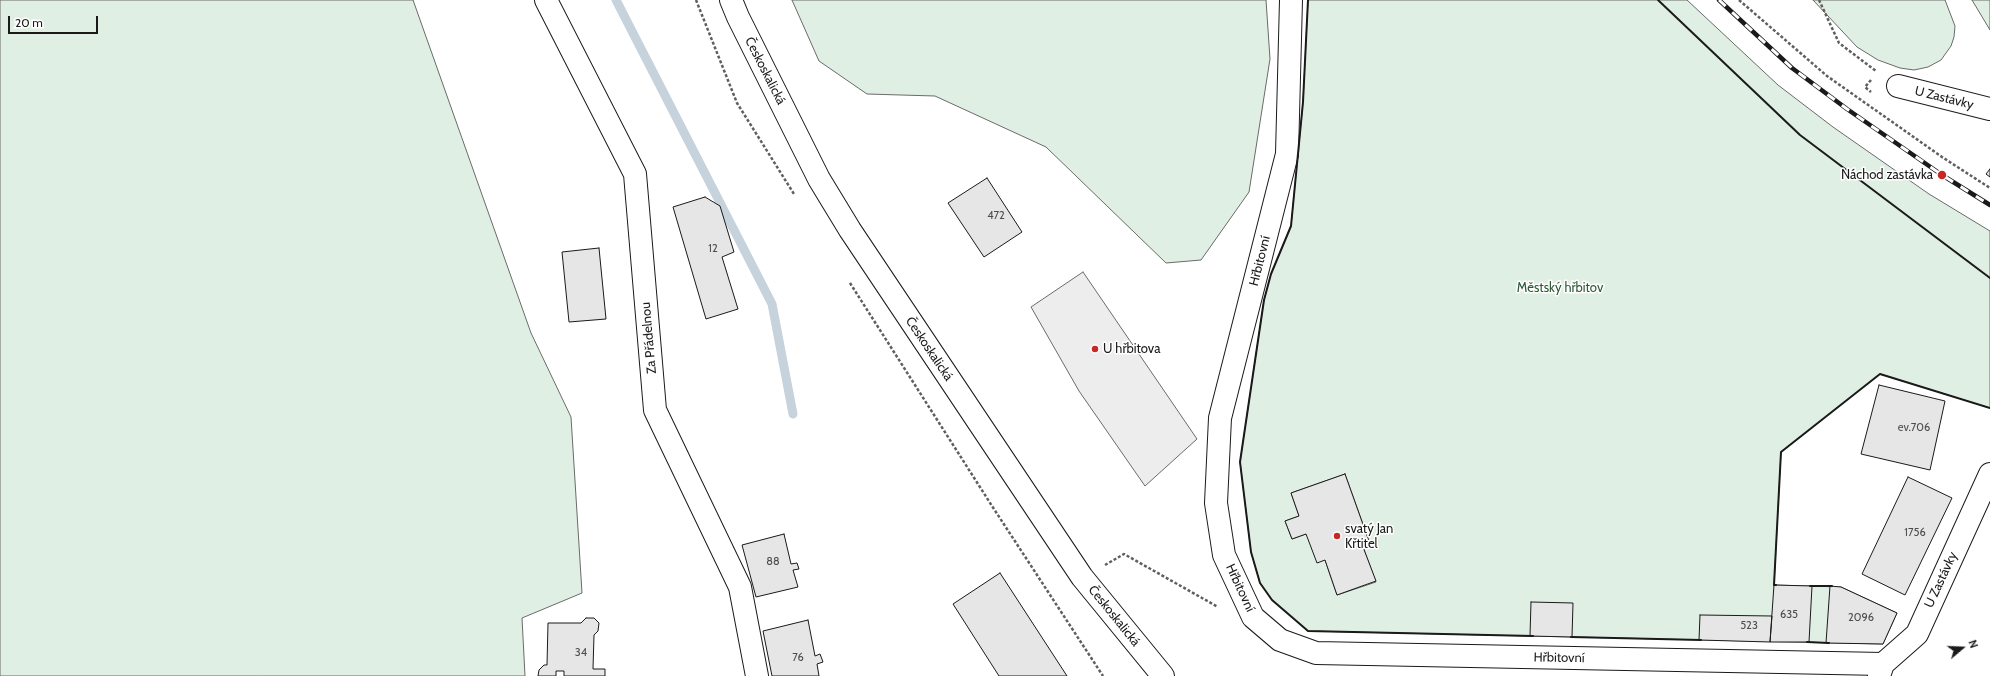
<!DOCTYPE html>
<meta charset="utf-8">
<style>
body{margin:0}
#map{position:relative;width:1990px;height:676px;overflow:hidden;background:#fff;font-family:Cabin,sans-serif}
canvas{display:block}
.north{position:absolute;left:1942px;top:628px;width:40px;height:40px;-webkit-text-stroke:3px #fff;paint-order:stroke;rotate:71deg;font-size:11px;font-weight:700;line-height:16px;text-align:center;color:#1a1a1a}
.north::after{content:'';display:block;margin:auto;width:14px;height:18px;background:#1a1a1a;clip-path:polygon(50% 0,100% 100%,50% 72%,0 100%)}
.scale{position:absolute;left:8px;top:16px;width:90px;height:18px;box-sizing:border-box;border:2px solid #1a1a1a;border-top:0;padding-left:5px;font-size:12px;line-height:14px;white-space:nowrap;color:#1a1a1a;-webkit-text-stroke:3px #fff;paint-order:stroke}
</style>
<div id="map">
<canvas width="1990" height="676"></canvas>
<div class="north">N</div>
<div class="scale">20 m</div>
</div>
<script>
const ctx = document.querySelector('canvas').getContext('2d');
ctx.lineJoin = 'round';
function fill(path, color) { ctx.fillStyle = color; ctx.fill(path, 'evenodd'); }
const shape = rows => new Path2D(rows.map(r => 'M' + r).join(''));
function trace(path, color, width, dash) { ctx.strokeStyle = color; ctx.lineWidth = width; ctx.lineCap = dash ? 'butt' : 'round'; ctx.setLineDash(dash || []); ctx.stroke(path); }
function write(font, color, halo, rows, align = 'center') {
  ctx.font = font + ' Cabin,sans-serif'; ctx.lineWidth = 3; ctx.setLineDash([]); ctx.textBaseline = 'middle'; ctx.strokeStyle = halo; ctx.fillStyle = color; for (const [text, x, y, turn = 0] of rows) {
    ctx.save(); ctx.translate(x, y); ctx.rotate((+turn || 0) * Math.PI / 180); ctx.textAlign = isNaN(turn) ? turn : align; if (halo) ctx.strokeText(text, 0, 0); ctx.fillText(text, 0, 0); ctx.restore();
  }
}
const green = shape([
 [0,0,413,0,531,333,571,417,582,593,522,618,525,676,0,676,0,0],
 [792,0,1266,0,1270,59,1249,192,1201,260,1166,263,1046,147,935,96,867,94,819,61,792,0],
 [1308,0,1687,0,1778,85,1833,127,1929,194,1990,231,1990,408,1880,374,1781,452,1774,585,1841,587,1897,613,1883,644,1308,631,1272,600,1260,583,1251,552,1240,462,1264,300,1271,274,1291,226,1303,102,1308,0],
 [1345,474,1370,544,1363,547,1376,582,1337,595,1325,560,1306,534,1292,539,1285,521,1299,516,1291,493,1345,474],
 [1813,0,1945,0,1955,26,1954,37,1951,46,1941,60,1928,67,1914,70,1900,68,1878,60,1857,47,1813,0],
 [1972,0,1990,0,1990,30,1972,0]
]);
fill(green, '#e0efe3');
trace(green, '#6a6a6a', 1);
const parking = shape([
 [1083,272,1197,439,1145,486,1079,391,1031,307,1083,272]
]);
fill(parking, '#ededed');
trace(parking, '#6a6a6a', 1);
trace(shape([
 [616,0,772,304,793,414]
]), '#c6d2dc', 9);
const building = shape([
 [1990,169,1990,177,1986,174,1990,169],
 [987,178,1022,232,984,257,948,203,987,178],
 [705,197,720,206,734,252,722,257,738,309,706,319,673,207,705,197],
 [599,248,606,319,569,322,562,252,599,248],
 [1879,385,1945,401,1930,470,1861,454,1879,385],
 [1345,474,1370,544,1363,547,1376,581,1337,595,1325,560,1317,563,1306,534,1292,539,1285,521,1299,516,1291,493,1345,474],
 [1908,477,1952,498,1905,595,1862,574,1908,477],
 [784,534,791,564,797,563,799,569,793,570,798,587,756,597,742,545,784,534],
 [1000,573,1067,676,999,676,953,604,1000,573],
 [1774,585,1812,586,1809,642,1770,642,1774,585],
 [1830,586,1841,587,1897,613,1883,644,1826,643,1830,586],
 [1531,602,1573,603,1572,637,1530,636,1531,602],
 [1700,615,1772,616,1770,642,1699,640,1700,615],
 [586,618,594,618,599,623,598,631,594,635,593,669,605,669,605,676,564,676,564,671,556,671,556,676,538,676,539,670,544,665,547,665,548,623,581,623,586,618],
 [808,620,815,656,820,654,823,662,817,664,819,676,772,676,763,631,808,620]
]);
fill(building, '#e6e6e6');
trace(building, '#1a1a1a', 1);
const minor = shape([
 [546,0,635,174,655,410,740,587,757,676],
 [1291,0,1287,154,1220,418,1216,503,1224,555,1253,617,1280,640,1316,653,1883,664],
 [1898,86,1990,109],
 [1879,676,1883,664,1917,634,1990,474]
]);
const primary = shape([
 [731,0,738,17,819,179,850,230,1082,577,1163,676]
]);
trace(minor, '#1a1a1a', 24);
trace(primary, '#1a1a1a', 24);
trace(shape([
 [696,0,737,103,794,194],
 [1739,0,1827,76,1942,157,1990,188],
 [1819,0,1839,43,1876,71],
 [1871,80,1865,87,1871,92],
 [850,283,992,506,1103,676],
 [1105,565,1124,554,1218,607]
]), '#5f5f5f', 2.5, [3, 2]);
trace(minor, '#fff', 22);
trace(primary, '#fff', 22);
const rail = shape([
 [1719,0,1792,68,1847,109,1942,175,1990,205]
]);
trace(rail, '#1a1a1a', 4.5);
trace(rail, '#fff', 3, [9]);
trace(shape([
 [1308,0,1303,102,1291,226,1271,274,1264,300,1240,462,1251,552,1260,583,1272,600,1308,631,1533,636],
 [1658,0,1800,135,1990,278],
 [1776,585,1774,585,1781,452,1880,374,1990,408],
 [1810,586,1832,586],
 [1571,637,1701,640],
 [1807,642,1829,643]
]), '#1a1a1a', 2);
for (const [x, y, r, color] of [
 [1942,175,5,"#c62828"],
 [1095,349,4,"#c62828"],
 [1337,536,4,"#c62828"]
]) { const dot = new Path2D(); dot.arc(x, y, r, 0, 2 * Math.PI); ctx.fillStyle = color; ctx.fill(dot); trace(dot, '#fff', 1.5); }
write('11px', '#4d4d4d', null, [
 ["472",996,216],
 ["12",713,249],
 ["ev.706",1914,428],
 ["1756",1915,533],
 ["88",773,562],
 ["635",1789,615],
 ["2096",1861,618],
 ["523",1749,626],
 ["34",581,653],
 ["76",798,658]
]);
write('13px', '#1a1a1a', '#fff', [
 ["Českoskalická",765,71,63],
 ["U Zastávky",1944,98,14],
 ["Hřbitovní",1260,261,-76],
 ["Za Přádelnou",649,338,-95],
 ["Českoskalická",929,349,56],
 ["U Zastávky",1941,580,-65],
 ["Hřbitovní",1240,588,65],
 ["Českoskalická",1114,616,51],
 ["Hřbitovní",1559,658,1]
]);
write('13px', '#1a1a1a', '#fff', [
 ["Náchod zastávka",1933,175,"right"],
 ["U hřbitova",1103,349],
 ["svatý Jan",1345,529],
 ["Křtitel",1345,544]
], 'left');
write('13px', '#2b5a34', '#fff', [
 ["Městský hřbitov",1560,288]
]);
</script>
